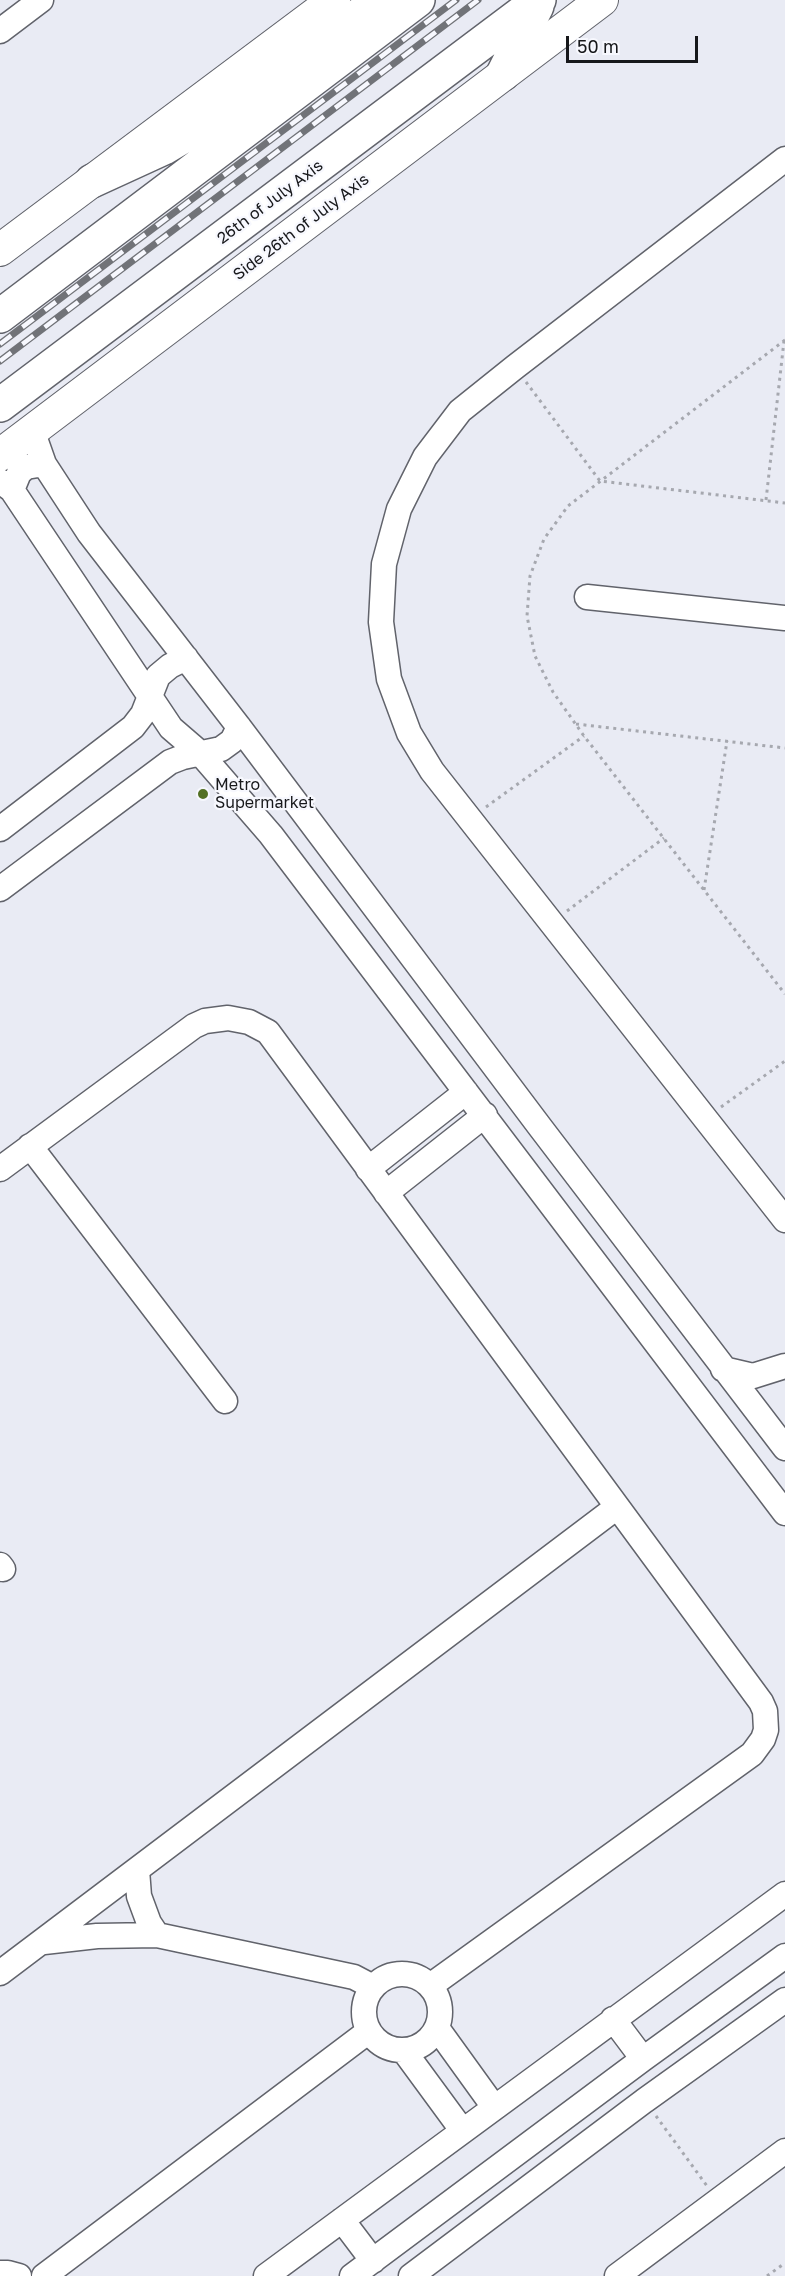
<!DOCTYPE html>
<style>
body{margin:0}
#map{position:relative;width:785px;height:2276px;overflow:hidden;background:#e9ebf4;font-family:"Golos Text",sans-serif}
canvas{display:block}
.scale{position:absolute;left:566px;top:36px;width:132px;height:27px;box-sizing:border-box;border:3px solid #17181b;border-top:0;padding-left:8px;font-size:18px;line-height:21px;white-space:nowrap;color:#17181b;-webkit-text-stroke:4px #f7f8fe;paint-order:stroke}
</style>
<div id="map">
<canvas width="785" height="2276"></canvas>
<div class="scale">50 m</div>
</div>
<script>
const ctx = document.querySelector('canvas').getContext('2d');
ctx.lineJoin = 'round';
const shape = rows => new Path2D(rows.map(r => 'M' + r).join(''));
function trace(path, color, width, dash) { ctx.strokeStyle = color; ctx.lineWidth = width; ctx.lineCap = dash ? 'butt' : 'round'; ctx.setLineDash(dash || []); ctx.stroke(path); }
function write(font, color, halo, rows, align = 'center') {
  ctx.font = font + ' "Golos Text",sans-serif'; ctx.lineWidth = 4.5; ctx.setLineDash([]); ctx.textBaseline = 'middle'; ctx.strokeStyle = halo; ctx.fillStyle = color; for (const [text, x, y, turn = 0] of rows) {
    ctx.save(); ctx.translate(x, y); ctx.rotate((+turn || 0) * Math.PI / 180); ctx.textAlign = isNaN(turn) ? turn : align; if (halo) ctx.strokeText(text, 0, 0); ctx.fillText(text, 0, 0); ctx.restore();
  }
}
const minor = shape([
 [0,31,41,0],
 [785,159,515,367,460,411,425,457,399,509,384,564,381,622,389,679,409,733,432,771,785,1220],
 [32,430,44,464,89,533,239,727,540,1127,785,1448],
 [0,481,12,490,171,728,200,753,271,835,785,1513],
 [12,490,19,473,26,467,44,464],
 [587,597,785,618],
 [0,829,133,727,143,714,158,676,170,666,186,658],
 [0,889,170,762,183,757,221,749,232,741,239,727],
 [30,1146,225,1401],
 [0,1169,194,1026,205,1021,228,1018,249,1022,268,1032,761,1702,765,1711,766,1730,763,1739,752,1754,430,1986],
 [368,1169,466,1092],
 [386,1193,485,1115],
 [723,1369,753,1376,785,1366],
 [0,1565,3,1569],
 [137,1870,139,1896,149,1923,157,1935],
 [44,1942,97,1936,157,1935,354,1977,373,1987],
 [0,1973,617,1507],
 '364 2012a38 38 0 1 1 76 0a38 38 0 1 1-76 0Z',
 [613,2019,643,2059],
 [437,2028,494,2107],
 [404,2051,462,2130],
 [342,2220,373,2261],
 [0,2273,8,2273,19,2276],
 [44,2276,369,2031],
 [266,2276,785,1894],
 [352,2276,643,2059,785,1956],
 [411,2276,644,2101,785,2000],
 [617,2276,785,2151]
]);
const major = shape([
 [0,250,334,0],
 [0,455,602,0]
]);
const highway = shape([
 [503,74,537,6],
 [92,181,164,148,209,121,348,21,385,0],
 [0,316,418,0],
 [0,405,539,0]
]);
trace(minor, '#61636b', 27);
trace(major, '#61636b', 34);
trace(highway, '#61636b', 36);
trace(shape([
 [785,340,568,506,544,539,530,576,527,616,535,656,553,692,584,736,785,994],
 [526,382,600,481,785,503],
 [766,500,784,341],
 [576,724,785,748],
 [486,807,584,736],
 [704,890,727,741],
 [567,911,664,838],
 [721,1107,785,1061],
 [656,2116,707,2186],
 [767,2276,785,2263]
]), '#a6a8af', 3, [3, 4.5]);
trace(minor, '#fff', 24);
trace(major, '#fff', 32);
trace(highway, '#fff', 33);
const rail = shape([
 [0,344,456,0],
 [0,361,478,0]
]);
trace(rail, '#717378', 7);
trace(rail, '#f7f8fe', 4.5, [14]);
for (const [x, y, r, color] of [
 [203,794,6,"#537024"]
]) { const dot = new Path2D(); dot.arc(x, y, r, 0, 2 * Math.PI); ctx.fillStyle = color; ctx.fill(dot); trace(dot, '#f7f8fe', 2); }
write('16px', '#17181b', '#f7f8fe', [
 ["26th of July Axis",270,202,-37],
 ["Side 26th of July Axis",301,227,-37]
]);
write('16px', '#17181b', '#f7f8fe', [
 ["Metro",215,785],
 ["Supermarket",215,803]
], 'left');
</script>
